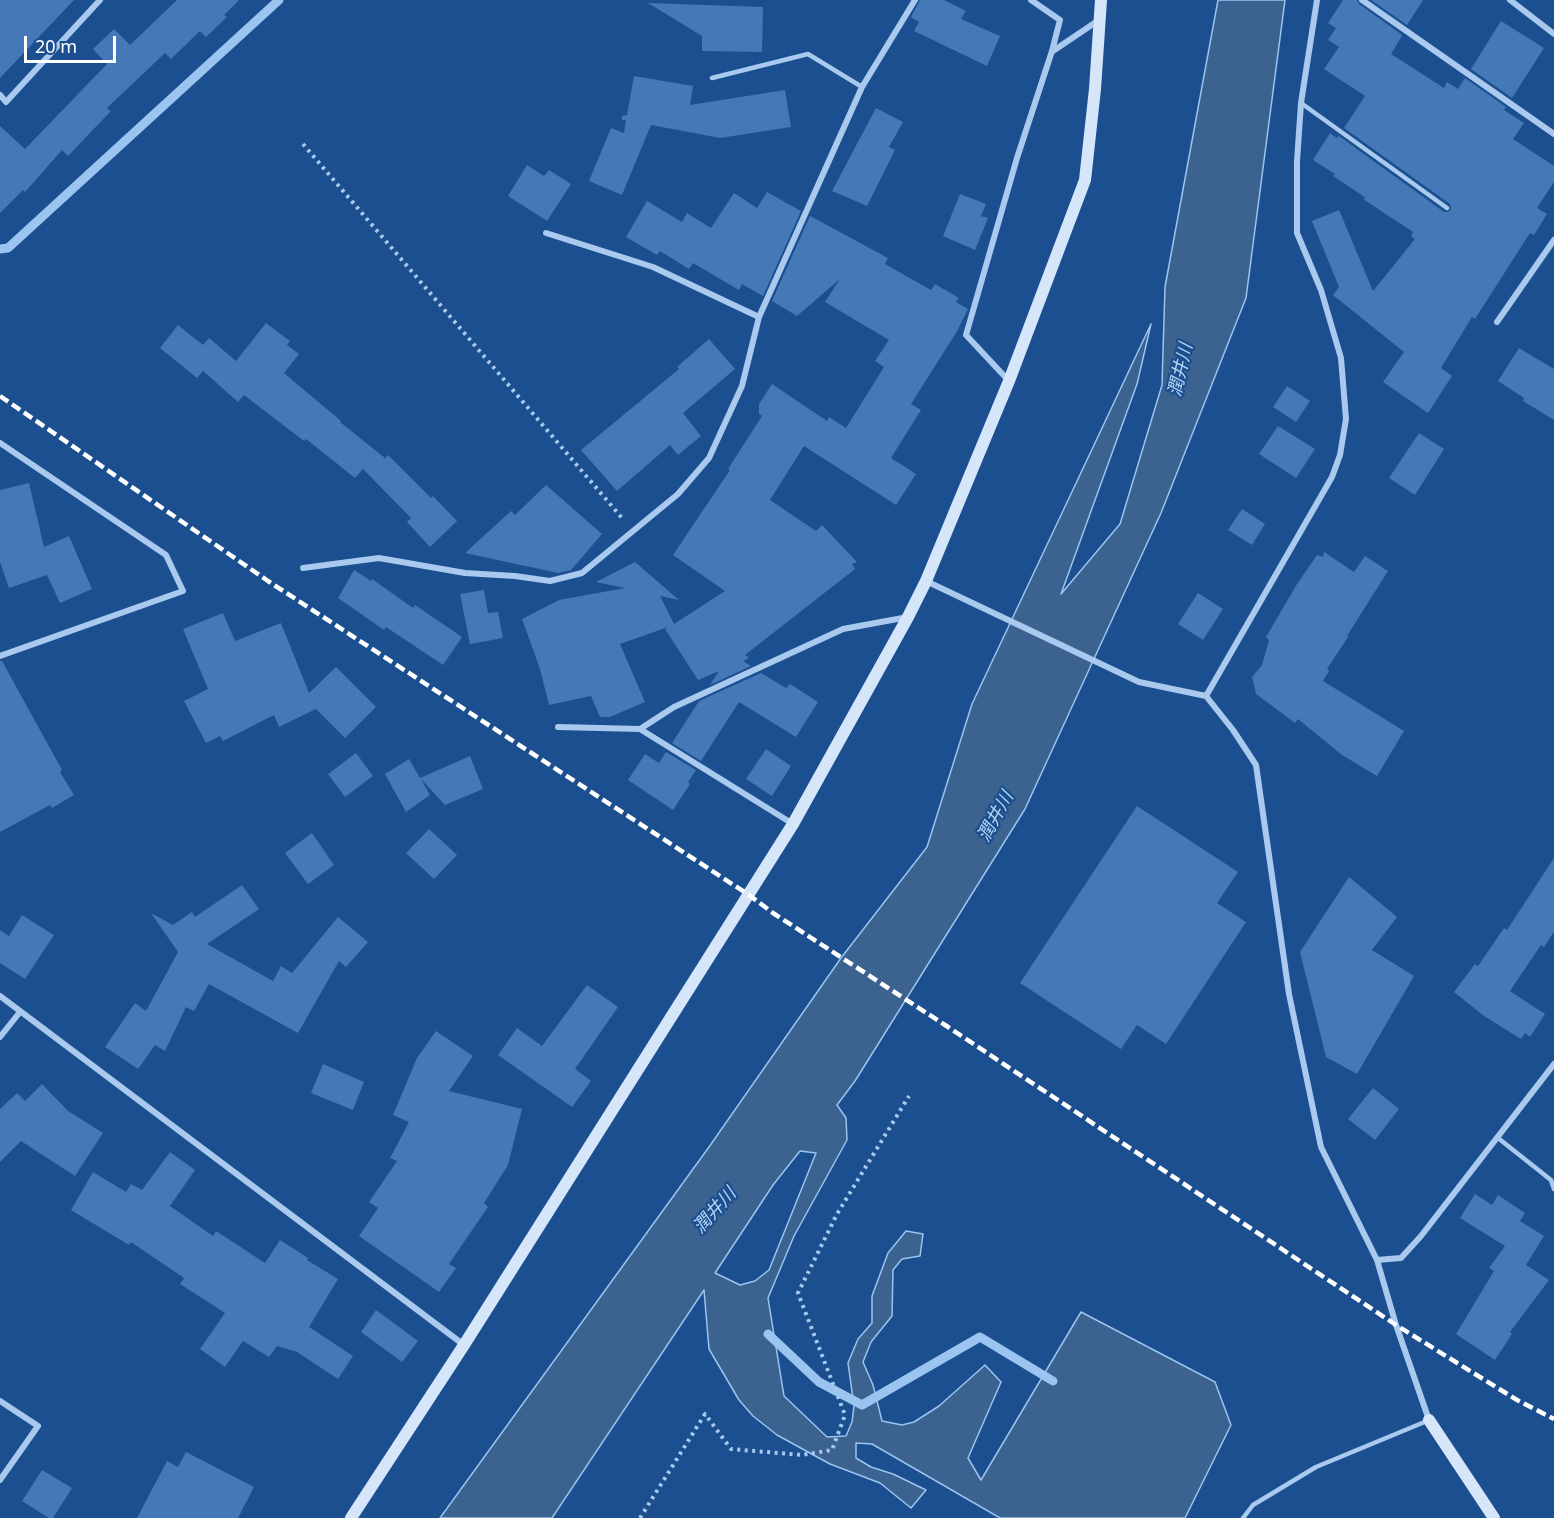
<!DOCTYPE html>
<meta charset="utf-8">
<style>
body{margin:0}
#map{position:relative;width:1554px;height:1518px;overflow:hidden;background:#1b4f8f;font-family:"Noto Sans",sans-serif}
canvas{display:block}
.scale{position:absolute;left:24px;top:36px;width:92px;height:27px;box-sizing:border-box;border:3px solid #fff;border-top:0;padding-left:8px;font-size:18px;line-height:21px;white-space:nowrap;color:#fff;-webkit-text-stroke:4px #1b4f8f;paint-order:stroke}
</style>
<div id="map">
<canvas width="1554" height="1518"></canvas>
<div class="scale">20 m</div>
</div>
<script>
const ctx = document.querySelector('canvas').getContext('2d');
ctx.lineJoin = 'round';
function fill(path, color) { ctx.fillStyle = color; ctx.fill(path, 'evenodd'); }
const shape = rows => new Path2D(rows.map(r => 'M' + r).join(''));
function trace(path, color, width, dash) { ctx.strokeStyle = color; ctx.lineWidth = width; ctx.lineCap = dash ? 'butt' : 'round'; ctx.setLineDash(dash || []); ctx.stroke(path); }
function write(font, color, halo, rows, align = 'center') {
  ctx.font = font + ' "Noto Sans","Noto Sans JP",sans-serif'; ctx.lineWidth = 4.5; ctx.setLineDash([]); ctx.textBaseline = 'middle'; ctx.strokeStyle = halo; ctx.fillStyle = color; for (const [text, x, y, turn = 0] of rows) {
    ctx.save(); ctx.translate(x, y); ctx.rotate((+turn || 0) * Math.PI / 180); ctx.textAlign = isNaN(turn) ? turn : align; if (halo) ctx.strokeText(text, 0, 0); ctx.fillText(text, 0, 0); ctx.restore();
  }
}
const water = shape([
 [1218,0,1285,0,1246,298,1161,513,1025,809,855,1081,837,1105,846,1118,847,1140,794,1236,768,1298,784,1396,827,1437,846,1436,852,1422,854,1406,848,1363,858,1339,872,1323,872,1296,888,1253,906,1231,923,1234,920,1256,902,1259,893,1270,892,1316,871,1342,863,1362,873,1385,882,1421,902,1425,914,1422,939,1406,985,1365,1001,1382,968,1458,981,1480,1081,1312,1215,1382,1231,1425,1185,1518,1000,1518,872,1444,856,1443,856,1458,871,1467,893,1474,926,1490,911,1508,880,1483,830,1464,777,1435,753,1416,739,1400,709,1349,704,1290,552,1518,440,1518,709,1147,841,958,927,847,972,704,1151,324,1137,384,1061,594,1120,524,1162,385,1165,287,1218,0],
 [800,1151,816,1153,769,1270,755,1281,740,1285,715,1273,773,1185,800,1151]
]);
fill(water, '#3c6290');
trace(water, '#9cc4f0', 1.5);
trace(shape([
 [0,249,8,248,279,0],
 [768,1334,819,1382,862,1405,980,1337,1053,1381]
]), '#9cc4f0', 9);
fill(shape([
 [0,0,74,0,0,78],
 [177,0,239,0,224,15,227,17,206,37,200,31,171,59,165,53,107,108,111,111,68,156,62,150,25,192,23,190,0,213,0,126,25,149,107,64,93,49,114,29,130,45],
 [920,0,944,0,966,11,961,19,1000,36,987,66,914,31,919,22,911,17],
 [1343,0,1357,0,1359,4,1401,34,1402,36,1391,54,1444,88,1447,82,1458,89,1465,78,1506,107,1504,110,1524,123,1513,139,1554,166,1554,182,1537,208,1547,214,1534,235,1530,233,1475,319,1472,317,1441,368,1452,376,1428,413,1383,382,1404,352,1333,295,1339,287,1312,221,1339,210,1373,291,1415,239,1411,236,1413,232,1363,199,1366,198,1333,176,1335,174,1313,160,1330,133,1337,138,1339,136,1444,212,1448,212,1451,209,1450,204,1344,128,1365,96,1324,69,1339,47,1328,40,1336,28,1328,23],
 [1371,0,1423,0,1407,25],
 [648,3,763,7,762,52,702,51,702,36],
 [1501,21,1544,48,1512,98,1471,69],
 [634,76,693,86,690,105,785,90,791,127,720,138,651,125,622,195,589,181,611,128,624,133,626,120,622,120,622,116,627,115],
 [876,108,903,122,889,147,895,150,867,206,832,191],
 [527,165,544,176,549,170,571,184,547,221,508,196],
 [767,192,801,211,763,296,742,284,739,290,693,263,689,269,660,251,657,255,626,237,647,201,682,222,687,213,711,228,734,193,757,208],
 [960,194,986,204,981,216,988,218,975,250,943,236],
 [810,216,888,258,885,264,931,290,935,284,959,298,956,302,968,309,956,333,911,404,921,410,891,458,916,474,896,505,804,446,770,500,816,531,822,525,857,562,852,564,855,569,745,655,749,658,743,661,751,666,710,685,719,671,698,680,665,629,668,627,620,644,645,702,610,717,600,717,591,696,549,705,540,669,522,619,559,600,625,588,596,582,635,562,679,600,660,596,674,624,725,591,673,555,730,470,728,469,762,416,759,414,759,404,772,384,827,421,829,417,846,428,884,367,875,361,889,340,825,302,840,279,797,316,772,301],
 [266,323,290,341,287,345,299,354,284,373,341,421,340,422,385,458,388,455,431,498,433,496,457,521,430,547,407,522,411,518,363,469,355,478,306,439,304,441,244,395,238,402,203,371,197,378,160,348,178,325,203,345,209,338,236,361],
 [709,339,735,369,683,413,701,436,678,455,670,445,617,491,581,450,679,369,677,367],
 [1519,348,1554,369,1554,420,1523,401,1524,398,1498,381],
 [1287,386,1310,401,1296,422,1273,407],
 [1278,426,1315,449,1296,478,1259,454],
 [1419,433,1444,449,1415,495,1389,478],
 [29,483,44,547,69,536,92,589,60,603,47,575,9,588,0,562,0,490],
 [546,485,602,534,571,570,558,573,465,553,511,511,515,515],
 [1242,509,1265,524,1252,545,1228,530],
 [1324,552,1354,572,1365,556,1388,571,1347,636,1348,637,1327,669,1329,671,1323,681,1404,731,1377,776,1342,755,1298,719,1295,723,1256,694,1252,677,1262,665,1269,640,1266,637,1297,584,1317,555,1323,557],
 [354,570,371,581,372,579,413,608,415,605,462,637,443,665,386,627,384,630,338,598],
 [484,590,488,613,498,612,503,638,470,644,460,594],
 [1198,593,1223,609,1203,640,1178,624],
 [223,613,235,641,281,623,309,693,336,667,376,707,345,738,316,709,279,727,274,715,223,741,220,736,206,743,184,701,208,689,183,629],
 [0,661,2,661,62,770,60,772,74,795,52,808,50,805,0,832],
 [761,673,786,688,790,684,818,702,796,737,739,702,701,761,672,743,699,701],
 [766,749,791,766,772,796,746,779],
 [666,752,696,770,688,782,690,784,673,810,628,780,645,754,659,763],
 [356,753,373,776,345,797,328,774],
 [470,756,483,789,445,805,421,779,430,795,406,812,385,774,409,759,420,778],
 [1137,806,1238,872,1217,903,1246,922,1166,1044,1137,1025,1121,1049,1020,983],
 [429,829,457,855,434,879,406,853],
 [312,833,334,865,308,884,285,853],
 [1554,858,1554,932,1544,947,1541,945,1510,991,1545,1014,1530,1037,1525,1033,1521,1039,1484,1016,1454,992,1475,964,1478,966,1504,928,1507,930],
 [1349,877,1397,917,1372,950,1414,976,1357,1074,1326,1057,1300,952],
 [242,885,259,909,207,944,273,981,281,966,292,973,338,917,368,942,346,967,339,961,298,1033,209,984,194,1011,186,1007,165,1051,155,1045,138,1069,105,1047,135,1003,146,1011,178,952,151,913,173,925,192,912,195,917],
 [22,915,54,935,25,979,0,963,0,930,9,936],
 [587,985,618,1007,575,1069,591,1081,572,1107,498,1055,517,1028,542,1046],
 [436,1031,473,1056,449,1091,522,1109,508,1165,484,1203,488,1207,449,1264,456,1268,439,1292,359,1236,378,1208,369,1202,397,1161,390,1158,409,1122,393,1115,417,1058],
 [323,1064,364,1082,353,1110,311,1093],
 [42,1084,68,1111,103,1133,75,1176,21,1141,0,1162,0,1109,17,1093,25,1101],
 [1373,1088,1399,1109,1375,1140,1348,1119],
 [170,1152,195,1170,170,1206,213,1236,216,1231,265,1263,280,1240,308,1258,307,1260,338,1279,309,1327,353,1356,338,1379,297,1352,277,1346,269,1357,243,1341,225,1367,200,1349,225,1313,180,1284,184,1278,131,1242,129,1245,71,1210,93,1172,126,1192,131,1184,142,1190],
 [1475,1194,1492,1205,1498,1195,1525,1213,1520,1221,1544,1236,1526,1265,1549,1280,1510,1332,1512,1334,1495,1360,1456,1334,1494,1271,1489,1268,1505,1246,1460,1218],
 [376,1310,418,1341,402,1362,361,1332],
 [186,1452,254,1487,238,1518,137,1518,167,1461,178,1467],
 [42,1470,72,1488,53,1518,49,1518,22,1501]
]), '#4478b7');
trace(shape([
 [303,144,622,518],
 [640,1518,705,1414,731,1449,802,1455,832,1450,845,1415,798,1293,837,1214,909,1096]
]), '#a9c9ee', 4, [3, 4.5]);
trace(shape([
 [712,78,808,54,862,87],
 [1301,103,1447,208],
 [1498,1138,1551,1180,1554,1189],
 [1243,1518,1253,1505,1316,1467,1427,1421]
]), '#a9c9ee', 4.5);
trace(shape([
 [1362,0,1554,134],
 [1510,0,1554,34],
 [1053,51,1099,20],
 [0,95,6,102,100,0],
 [546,233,653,267,759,317],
 [1497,322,1554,240],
 [1009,381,966,335,1017,158,1052,51,1060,20,1031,0],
 [0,443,166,555,183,591,0,656],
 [303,568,379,558,465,573,515,576,550,581,582,573,678,494,709,458,742,386,759,317,862,87,915,0],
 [926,581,1139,682,1206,696,1233,730,1256,765,1289,994,1321,1147,1377,1260,1396,1325,1429,1420],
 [1206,696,1332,477,1340,455,1346,419,1341,358,1321,290,1297,233,1297,161,1301,103,1317,0],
 [558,727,640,729,674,707,843,629,908,617],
 [640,729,793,824],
 [0,996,464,1345],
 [0,1037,20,1012],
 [1377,1260,1401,1258,1421,1236,1554,1064],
 [0,1401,38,1426,0,1480]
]), '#a9c9ee', 6);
trace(shape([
 [1429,1420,1494,1518],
 [351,1518,464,1345,793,824,908,617,926,581,1009,381,1085,180,1095,89,1101,0]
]), '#d6e6fa', 12);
trace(shape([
 [0,396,268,581,749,895,773,913,945,1025,1396,1325,1517,1400,1554,1419]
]), '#fff', 4.5, [10, 4.5]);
write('italic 18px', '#b5d3f5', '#1b4f8f', [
 ["潤井川",1181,370,-77],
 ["潤井川",996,817,-61],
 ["潤井川",715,1211,-48]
]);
</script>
